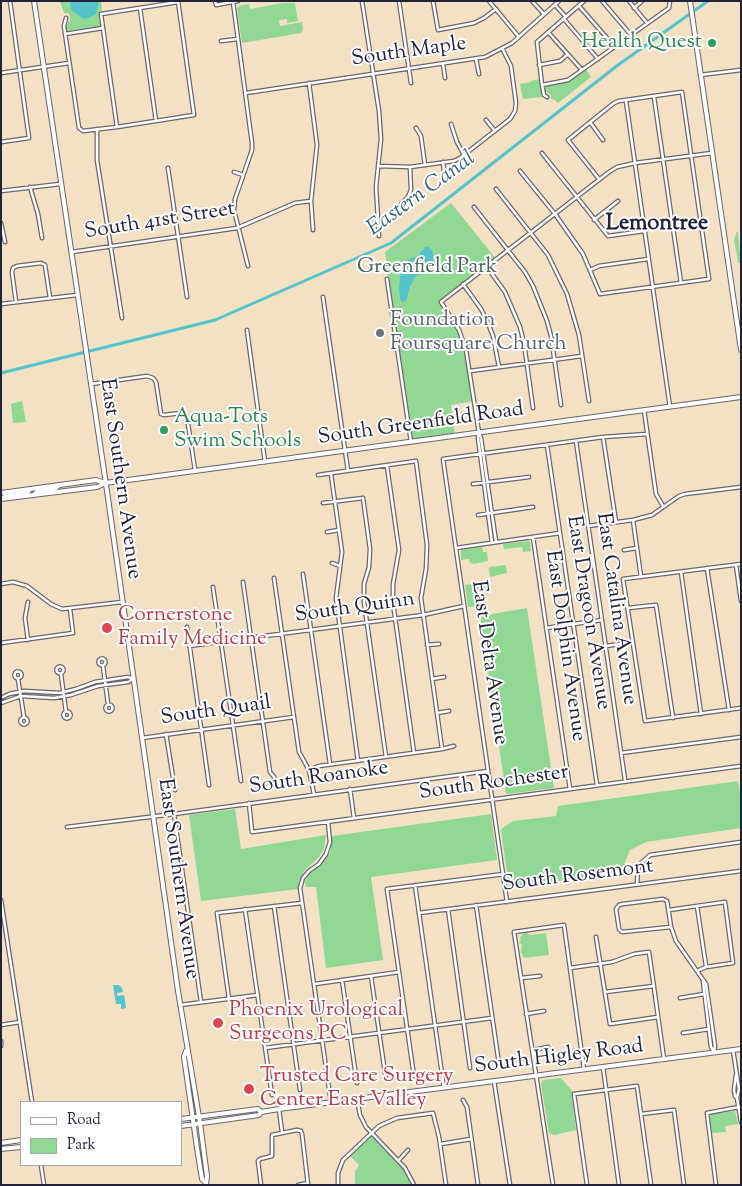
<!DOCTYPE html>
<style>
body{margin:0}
#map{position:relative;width:742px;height:1186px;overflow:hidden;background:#f3e1c6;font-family:"Sorts Mill Goudy",serif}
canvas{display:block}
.frame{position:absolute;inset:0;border:2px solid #22223b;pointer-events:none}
.legend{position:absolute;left:20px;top:1101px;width:162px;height:65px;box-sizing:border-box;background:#fff;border:1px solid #a7a7b1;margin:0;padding:6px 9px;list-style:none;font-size:15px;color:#22223b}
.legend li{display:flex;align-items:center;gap:10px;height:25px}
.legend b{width:25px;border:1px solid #a7a7b1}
</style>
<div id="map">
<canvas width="742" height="1186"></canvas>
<div class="frame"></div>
<ul class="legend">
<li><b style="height:6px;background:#fff"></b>Road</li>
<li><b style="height:14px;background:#90d893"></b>Park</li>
</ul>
</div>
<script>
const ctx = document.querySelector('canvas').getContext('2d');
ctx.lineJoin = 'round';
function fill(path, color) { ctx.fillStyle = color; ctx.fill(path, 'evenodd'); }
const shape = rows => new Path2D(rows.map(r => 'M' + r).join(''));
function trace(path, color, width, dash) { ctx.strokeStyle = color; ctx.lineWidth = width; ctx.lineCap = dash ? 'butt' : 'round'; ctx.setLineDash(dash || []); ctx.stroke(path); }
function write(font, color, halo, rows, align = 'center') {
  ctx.font = font + ' "Sorts Mill Goudy",serif'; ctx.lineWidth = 4; ctx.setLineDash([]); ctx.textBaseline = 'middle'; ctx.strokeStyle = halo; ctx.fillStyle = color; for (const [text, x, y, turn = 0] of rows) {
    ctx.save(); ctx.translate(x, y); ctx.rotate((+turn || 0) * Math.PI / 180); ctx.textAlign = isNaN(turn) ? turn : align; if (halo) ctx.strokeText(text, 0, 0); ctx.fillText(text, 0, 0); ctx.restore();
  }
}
fill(shape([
 [60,1,101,1,102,11,99,16,100,26,67,31,66,26,70,20,70,16,68,13,64,13],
 [283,3,295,3,298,21,287,23,287,19,279,20,280,26,302,22,303,29,301,33,242,43,237,9,238,6,249,4,250,9],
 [586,69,591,77,558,103,555,100,551,99,551,95,545,91,544,86,570,80],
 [540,79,542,97,523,99,520,84,531,82,531,81],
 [451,203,497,260,442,302,463,339,474,401,451,405,455,436,411,442,387,279,388,275,385,252],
 [737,231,738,233,741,264,738,262,734,240],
 [22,401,26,422,13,423,11,404],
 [528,541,530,542,531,551,523,552,522,547,504,549,503,544],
 [482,547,483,552,487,552,488,561,474,564,470,563,469,559,461,560,461,550],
 [506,565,507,573,490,577,489,567],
 [489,579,490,587,479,589,480,606,468,607,465,585,482,582],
 [527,608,554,788,506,794,480,616],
 [738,781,741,797,741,828,646,842,630,850,621,872,509,888,501,829,513,821,556,816,558,806],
 [235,809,241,849,326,835,324,849,319,857,304,871,299,881,298,889,201,901,189,815],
 [491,814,497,860,371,877,383,960,326,968,316,887,306,887,305,882,310,873,330,853,332,836],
 [526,932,530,935,546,933,549,955,524,958,521,952,522,945,519,942,521,940,520,937],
 [561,1078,573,1092,572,1097,576,1130,554,1135,549,1133,541,1083,543,1080],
 [735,1111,738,1124,725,1126,726,1132,712,1133,710,1116,712,1114],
 [369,1137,372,1137,404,1170,412,1185,355,1185,355,1171,359,1165,350,1156]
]), '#90d893');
fill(shape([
 [70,1,95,1,99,3,96,14,89,18,83,19,71,10],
 [425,247,429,247,433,252,433,262,415,277,410,287,406,301,402,302,400,299,399,289,401,269,406,261,419,255],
 [113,985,119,985,122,988,123,992,117,993,117,996,124,995,126,1008,121,1009,121,1004,116,1004]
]), '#55c3ca');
trace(shape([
 [1,373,215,320,391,243,618,65,708,1]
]), '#55c3ca', 3);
const minor = shape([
 [215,1,216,5,238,1],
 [362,1,379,111,381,139,376,187,379,236],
 [399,1,411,83],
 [433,1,438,30,474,23,484,18,496,9],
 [489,1,519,37],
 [532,1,544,14],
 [602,1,631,35],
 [629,1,647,23],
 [233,2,252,143,252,150,235,199,234,210,248,266],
 [555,5,566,17],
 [579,6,614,46],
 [140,8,156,121],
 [634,8,642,1],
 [66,18,64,26,79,128,83,131,117,127,194,115,178,1],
 [564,19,598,59],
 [548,32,582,70],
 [65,34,103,28],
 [221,41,238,39],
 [476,59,479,74],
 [443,64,445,78],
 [539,65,560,61,567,55],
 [1,73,69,63],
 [700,75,741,70],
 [309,83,317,145,311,201,313,230],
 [542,85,568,80,669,8,670,1],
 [246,93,485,57,512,43,559,1],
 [547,97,544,95,542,85,537,42,584,1],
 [654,97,681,283],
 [626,101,670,407],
 [486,120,495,131],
 [590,122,603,140],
 [451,124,457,142,464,155],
 [117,127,101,14,178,2],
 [416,128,421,136,425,165],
 [97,129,97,160,122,318],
 [1,142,29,138,10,1],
 [542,153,608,236,644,231],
 [443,162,444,171],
 [378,166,410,167,454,161,460,158,510,119,515,111,516,103,511,66,502,48],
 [168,168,187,297],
 [520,171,555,214,583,254,600,294,709,279,682,92,619,101,614,103,568,140,599,179],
 [234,172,243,175],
 [30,187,38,214,42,238],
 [496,189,548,255,567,294,579,335,589,401],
 [1,191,60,184],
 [401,204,408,197,411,190,410,167],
 [474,207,525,272,533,286,547,321,551,336,561,405],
 [594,220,618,201],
 [1,223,5,242],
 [72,252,237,228,295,203,311,201],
 [487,267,505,292,520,327,524,343,533,408],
 [590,270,599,266,648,259],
 [387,279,411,442],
 [463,284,481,309,488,323,493,336,499,367],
 [323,297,348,471],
 [16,302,12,272,13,268,17,266,41,263,45,265,50,298],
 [1,304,77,295],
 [247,330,265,462],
 [470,371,582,356],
 [91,384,147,376,153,378,156,382,161,414,164,415,181,413,187,417,195,470],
 [644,410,656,494,663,506],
 [478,434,478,438,492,543],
 [603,437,616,522],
 [576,441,625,780],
 [547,445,597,785],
 [387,466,399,550,393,584,393,603,414,753],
 [331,474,342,552,336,598,358,761],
 [318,475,416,461,427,545,426,569,421,598,442,749],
 [473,484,529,477],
 [323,503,363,498,370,549,369,567,364,584,364,602,386,757],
 [478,515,533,507],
 [633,520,641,577],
 [588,526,633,520,652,515,679,496,685,494,741,487],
 [327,532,339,530],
 [533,537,570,789],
 [496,542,481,438,479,433,466,350,459,330,441,302,609,172,617,167,635,163,712,153],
 [456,548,560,533],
 [624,550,637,548],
 [332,563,340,566],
 [741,564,623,579,645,721,741,708],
 [736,565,741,601],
 [707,568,729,710],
 [681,572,701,714],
 [303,574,330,764],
 [274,578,299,752,309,770,314,794],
 [243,582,270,772,274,777],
 [1,584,13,582,27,586,51,604,62,609,122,602],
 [213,587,241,781],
 [28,602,25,618,28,640],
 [628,608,656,605,673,718],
 [187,627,209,785],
 [546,628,602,620],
 [1,643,73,633,70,609],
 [427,645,439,644],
 [189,646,423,615,464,606],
 [606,646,633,642],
 '98.5 662a3.5 3.5 0 1 1 7 0a3.5 3.5 0 1 1-7 0Z',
 [103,666,108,704],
 '56.5 670a3.5 3.5 0 1 1 7 0a3.5 3.5 0 1 1-7 0Z',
 '14.5 675a3.5 3.5 0 1 1 7 0a3.5 3.5 0 1 1-7 0Z',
 [61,674,66,712],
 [18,679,24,717],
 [432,679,444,677],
 [1,698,9,694,24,691,60,693,76,689,95,682,128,677,133,679],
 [1,703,21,696,54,698,71,695,98,686,128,682,133,679],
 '105.5 708a3.5 3.5 0 1 1 7 0a3.5 3.5 0 1 1-7 0Z',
 '63.5 715a3.5 3.5 0 1 1 7 0a3.5 3.5 0 1 1-7 0Z',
 [437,713,449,711],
 '20.5 721a3.5 3.5 0 1 1 7 0a3.5 3.5 0 1 1-7 0Z',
 [166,734,175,790],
 [142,738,294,717],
 [621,753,741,737],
 [309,770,319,766,442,749,454,746],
 [350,789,354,818],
 [249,803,252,832,741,766],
 [174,814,201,1002],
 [328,822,330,842,326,854,319,864,309,871,303,878,300,888,331,1102],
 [67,827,174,814,488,771],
 [637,884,638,869,641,863,650,855,741,842],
 [415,885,444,1088],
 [1,900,32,1102],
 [507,902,443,459,603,437,647,434],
 [476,905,499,1064],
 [274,906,300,1090],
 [697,906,706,966],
 [245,909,272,1095],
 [448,909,470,1068],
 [669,910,725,902,733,963,706,967,699,970],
 [419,913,741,871],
 [671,927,622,932,619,929,616,909,619,905,623,904,663,899,667,901,671,927,676,941,706,984,715,1046,714,1052],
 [596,937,610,1024,658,1017],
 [570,968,612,962,634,954,649,952,664,1059],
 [371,976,386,1080],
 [521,978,540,976],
 [342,980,357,1083],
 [703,981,711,1047,714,1052],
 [315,984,399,972],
 [605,992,654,986],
 [680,998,704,994],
 [229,999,217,913,302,903],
 [180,1005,258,995],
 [526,1014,544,1011],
 [1,1025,20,1022],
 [683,1033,709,1029],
 [1,1041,1,1046],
 [265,1048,492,1018],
 [534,1050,548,1047],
 [733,1050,739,1089,737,1098],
 [603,1067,619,1185],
 [736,1075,734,1090,735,1096,737,1098,741,1122],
 [414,1076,387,889,504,874],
 [494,1081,510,1185],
 [357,1099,360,1115,366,1127,405,1168,414,1185],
 [463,1100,467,1107,478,1185],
 [279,1109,282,1132],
 [641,1114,674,1110,684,1185],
 [441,1144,471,1139],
 [398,1161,408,1150],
 [41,1165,44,1185],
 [261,1185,258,1161,260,1159,272,1156,272,1135,297,1130,301,1131,302,1134,308,1185],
 [298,1185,308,1183],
 [338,1185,338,1173,343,1160,379,1126,397,1118,433,1113,439,1137,446,1185],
 [553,1185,514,932,564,925,584,1069],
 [587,1185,574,1094,637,1086,651,1185],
 [716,1185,707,1113,739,1107]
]);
const major = shape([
 [34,1,107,491,178,991,200,1123,207,1176,206,1185],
 [690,1,741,350],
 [1,493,96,480,105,483,143,478,741,397],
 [34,495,37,492,55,489,59,485],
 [3,498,7,495,27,493,30,489],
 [1,499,97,487,105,483],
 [186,1051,184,1057,197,1148,202,1179,206,1183],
 [181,1119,258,1109,261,1112],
 [181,1126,259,1115,261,1112,279,1109,741,1049],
 [1,1143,21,1140],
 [1,1149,21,1147]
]);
trace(minor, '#6b656c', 5);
trace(major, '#6b656c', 6);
trace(minor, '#fff', 2.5);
trace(major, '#fff', 4);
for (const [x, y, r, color] of [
 [712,43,5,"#2e9e5b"],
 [380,333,5,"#6b7280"],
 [164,430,5,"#2e9e5b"],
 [107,628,6,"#e0444e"],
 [218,1023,6,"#e0444e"],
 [249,1089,6,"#e0444e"]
]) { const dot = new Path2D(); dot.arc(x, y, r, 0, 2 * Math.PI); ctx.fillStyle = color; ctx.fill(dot); trace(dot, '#fff', 2); }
write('21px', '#27864d', '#fff', [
 ["Health Quest",702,43],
 ["Aqua-Tots",174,418,"left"],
 ["Swim Schools",174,442,"left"]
], 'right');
write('21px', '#22223b', '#fff', [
 ["South Maple",409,53,-8],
 ["South 41st Street",160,222,-9],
 ["South Greenfield Road",421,425,-8],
 ["East Southern Avenue",119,479,82],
 ["South Quinn",355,609,-8],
 ["East Catalina Avenue",615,609,82],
 ["East Dragoon Avenue",587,613,81],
 ["East Dolphin Avenue",564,646,82],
 ["East Delta Avenue",488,663,82],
 ["South Quail",216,712,-8],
 ["South Roanoke",319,779,-8],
 ["South Rochester",494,784,-8],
 ["South Rosemont",578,877,-7],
 ["East Southern Avenue",177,879,82],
 ["South Higley Road",559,1058,-7]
]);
write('21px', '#48625a', '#fff', [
 ["Greenfield Park",427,268]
]);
write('21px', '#5b616d', '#fff', [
 ["Foundation",390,321],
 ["Foursquare Church",390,345]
], 'left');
write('21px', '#be3a42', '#fff', [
 ["Cornerstone",118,616],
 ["Family Medicine",118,640],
 ["Phoenix Urological",229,1011],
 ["Surgeons PC",229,1035],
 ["Trusted Care Surgery",260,1077],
 ["Center East Valley",260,1101]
], 'left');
write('italic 22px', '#366274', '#fff', [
 ["Eastern Canal",422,195,-36]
]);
write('bold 22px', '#22223b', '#fff', [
 ["Lemontree",657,225]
]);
</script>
